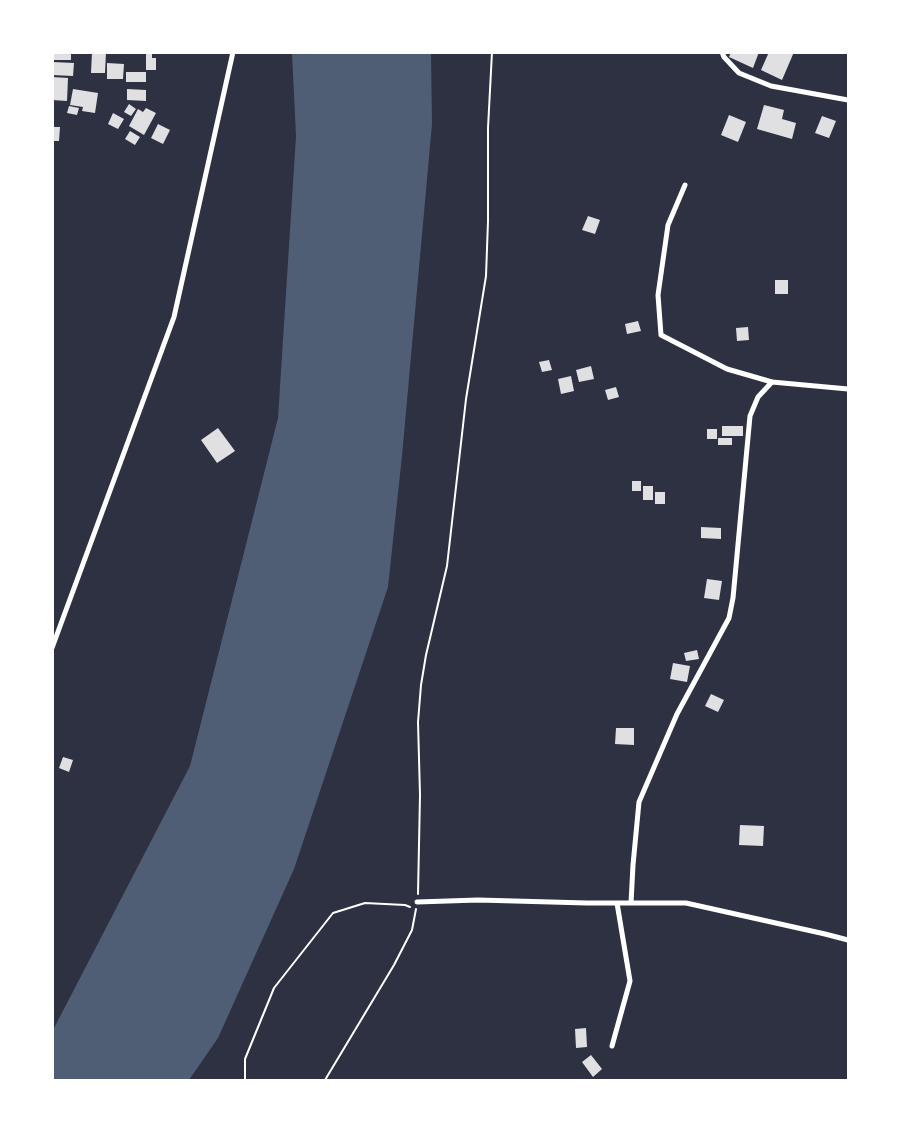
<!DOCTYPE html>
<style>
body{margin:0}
#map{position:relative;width:901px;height:1133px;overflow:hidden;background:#2d3142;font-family:"PT Serif",serif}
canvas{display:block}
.frame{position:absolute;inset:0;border:54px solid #fff;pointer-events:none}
</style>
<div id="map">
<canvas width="901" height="1133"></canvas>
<div class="frame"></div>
</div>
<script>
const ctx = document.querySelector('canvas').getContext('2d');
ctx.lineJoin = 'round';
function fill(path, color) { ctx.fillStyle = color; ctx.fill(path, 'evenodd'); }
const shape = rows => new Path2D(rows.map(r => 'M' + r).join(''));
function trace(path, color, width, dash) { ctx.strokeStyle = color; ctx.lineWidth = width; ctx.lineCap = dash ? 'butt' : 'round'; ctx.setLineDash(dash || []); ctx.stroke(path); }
fill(shape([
 [292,53,431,53,432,124,402,456,388,587,294,869,218,1038,189,1080,53,1080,53,1030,190,766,278,418,296,136]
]), '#4f5d75');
fill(shape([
 [53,52,71,52,71,60,53,60],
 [92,52,106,52,105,73,91,73],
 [146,52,152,52,152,58,156,58,156,70,146,70],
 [731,52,759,52,753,68,729,57],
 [769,52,794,52,782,80,761,70],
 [52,62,74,63,73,76,52,75],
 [107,63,124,64,123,79,107,79],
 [126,72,146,72,146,82,126,82],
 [52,77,68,78,67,101,52,100],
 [73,89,98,93,95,113,82,111,83,107,70,105],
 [127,89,146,90,146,101,127,100],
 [129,104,136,109,131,116,124,112],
 [764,105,784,110,782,119,796,123,792,139,757,129],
 [69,106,79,108,77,115,67,113],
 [146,108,156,113,144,135,129,126,138,109,143,112],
 [113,113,124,119,118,129,108,124],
 [729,115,746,122,738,142,721,135],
 [822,116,836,121,829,138,815,133],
 [158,124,170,130,163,144,151,138],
 [52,127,60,127,59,141,52,141],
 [130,131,140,137,135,145,125,139],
 [588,216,600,220,595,234,582,230],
 [775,280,788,280,788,294,775,294],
 [638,321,641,331,627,334,625,324],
 [748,327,749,340,737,341,736,328],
 [549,360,552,370,542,372,539,362],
 [591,366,594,379,579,382,576,370],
 [571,376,574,391,561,394,558,379],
 [616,387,619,397,608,400,605,390],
 [722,426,743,426,743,436,722,436],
 [218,428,235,451,217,463,201,440],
 [707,429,717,429,717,439,707,439],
 [718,438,732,438,732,445,718,445],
 [632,481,641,481,641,491,632,491],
 [643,486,653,486,653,500,643,500],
 [655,492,665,492,665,504,655,504],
 [701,527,721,528,721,539,701,538],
 [707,579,722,581,719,600,704,598],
 [697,650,699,659,686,661,684,653],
 [673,663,690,666,687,682,670,679],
 [711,694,724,700,718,712,705,706],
 [616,728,634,728,634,745,615,744],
 [63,757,73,760,69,772,59,768],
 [740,825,764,826,763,846,739,845],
 [586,1028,587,1047,576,1048,575,1029],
 [591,1055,602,1069,593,1077,582,1062]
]), '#e0e0e3');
trace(shape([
 [418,894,420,795,418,722,421,685,426,655,447,566,466,399,486,276,488,221,488,128,492,52],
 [245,1080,245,1059,274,988,333,913,365,903,405,905,410,907],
 [325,1080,394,965,412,930,416,909]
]), '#fff', 2);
trace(shape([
 [722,52,724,57,739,73,771,86,848,100],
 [685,185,668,225,658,295,661,335,727,369,772,382,848,389],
 [52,648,174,317,233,52],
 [417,902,478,900,587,903,686,903,825,934,848,940],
 [631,903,633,865,639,802,677,714,729,618,733,598,750,416,758,397,772,382],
 [612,1046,630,981,617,903]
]), '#fff', 5);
</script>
